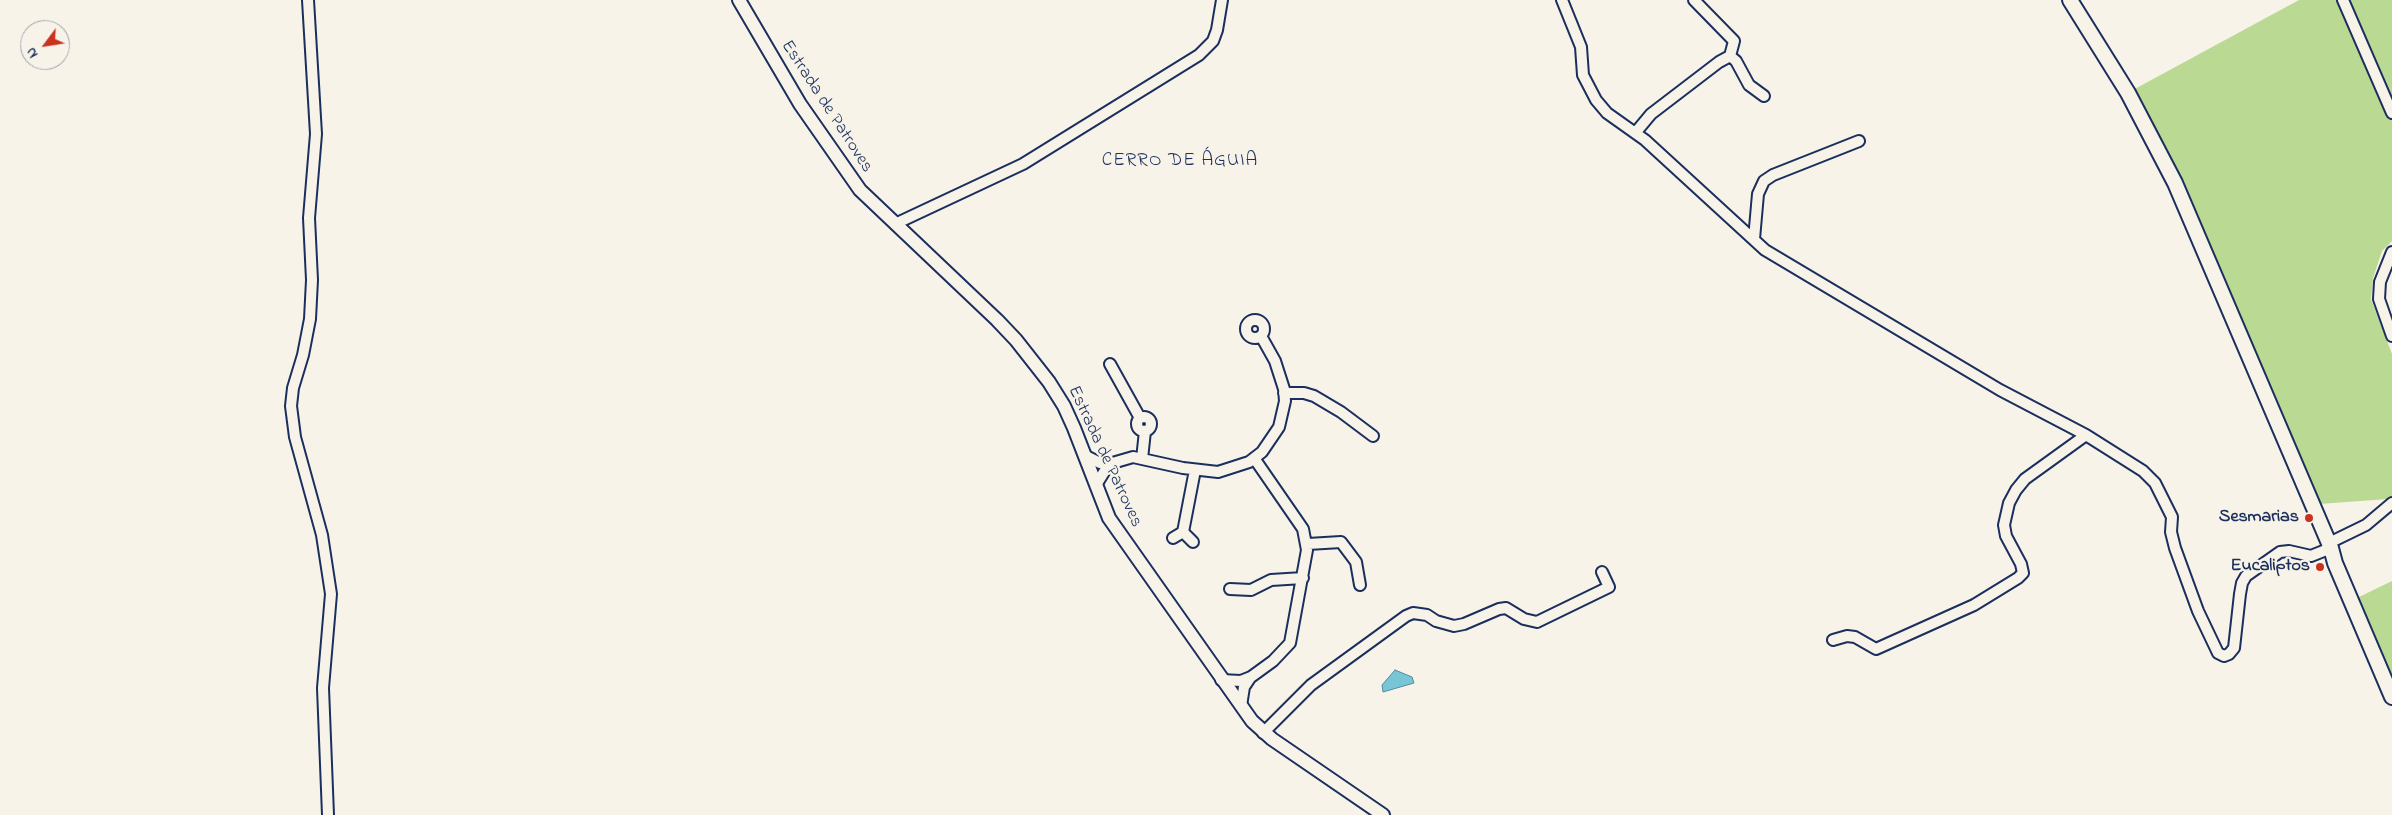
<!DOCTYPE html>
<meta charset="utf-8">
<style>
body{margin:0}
#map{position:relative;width:2392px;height:815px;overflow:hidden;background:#f7f3e8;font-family:"Indie Flower",sans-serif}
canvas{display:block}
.north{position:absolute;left:20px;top:20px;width:50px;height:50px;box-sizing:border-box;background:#f7f3e8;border:1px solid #9fa5b1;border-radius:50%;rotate:239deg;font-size:14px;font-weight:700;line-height:20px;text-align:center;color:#1b2f5e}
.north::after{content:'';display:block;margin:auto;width:18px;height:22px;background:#c8321e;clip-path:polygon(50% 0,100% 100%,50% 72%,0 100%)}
</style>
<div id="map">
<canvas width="2392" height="815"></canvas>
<div class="north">N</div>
</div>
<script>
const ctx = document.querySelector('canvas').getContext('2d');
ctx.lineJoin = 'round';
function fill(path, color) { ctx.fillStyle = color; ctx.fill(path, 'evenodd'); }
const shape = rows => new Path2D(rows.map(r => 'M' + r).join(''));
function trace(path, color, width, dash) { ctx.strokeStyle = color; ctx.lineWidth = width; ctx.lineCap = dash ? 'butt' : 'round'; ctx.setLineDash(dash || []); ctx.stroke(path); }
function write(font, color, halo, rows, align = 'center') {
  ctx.font = font + ' "Indie Flower",sans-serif'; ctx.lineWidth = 5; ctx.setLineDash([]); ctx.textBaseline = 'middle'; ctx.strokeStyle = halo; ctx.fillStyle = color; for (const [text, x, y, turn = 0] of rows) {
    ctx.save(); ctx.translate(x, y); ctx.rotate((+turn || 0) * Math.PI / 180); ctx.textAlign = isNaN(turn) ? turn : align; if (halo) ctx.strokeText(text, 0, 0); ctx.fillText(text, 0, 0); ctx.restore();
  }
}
fill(shape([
 [2299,0,2392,0,2392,241,2382,251,2373,278,2371,299,2392,354,2392,497,2388,499,2319,504,2131,91],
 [2392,581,2392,677,2359,597]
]), '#bad992');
const water = shape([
 [1395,670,1412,677,1414,683,1383,692,1382,685,1395,670]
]);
fill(water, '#78c6d5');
trace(water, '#538aa5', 1);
const minor = shape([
 [308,0,316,134,309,218,312,280,310,319,303,355,293,388,291,406,295,437,322,535,331,594,323,688,328,815],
 [1562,0,1581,47,1583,75,1596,100,1607,113,1645,140,1765,250,2000,390,2086,435,2143,471,2155,483,2172,517,2171,532,2175,548,2198,611,2218,653,2224,656,2229,654,2234,648,2240,594,2242,583,2246,576,2280,552,2289,551,2311,556,2331,548],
 [2343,0,2392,113],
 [1730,56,1736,61,1749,85,1764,96],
 [1636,132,1651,114,1719,62,1730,56,1734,41,1694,0],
 [895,224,1023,164,1199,55,1213,41,1217,30,1222,0],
 [1754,239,1758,194,1764,181,1773,175,1859,141],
 [2392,252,2380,282,2379,299,2392,336],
 '1246 329a9 9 0 1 1 18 0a9 9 0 1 1-18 0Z',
 [1110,364,1140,418],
 [1284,393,1304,393,1314,396,1341,412,1373,436],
 '1137 424a7 7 0 1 1 14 0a7 7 0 1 1-14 0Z',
 [1086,456,1100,463,1109,464,1133,457,1183,468,1218,472,1249,462,1262,452,1279,427,1285,401,1284,389,1275,361,1261,336],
 [1142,459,1145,431],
 [1096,485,1109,464],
 [1183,532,1193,542],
 [1173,538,1183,532,1195,470],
 [2329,543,2366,525,2392,503],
 [1308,544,1341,542,1356,562,1360,585],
 [1230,589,1251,590,1271,580,1303,578],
 [1833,640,1847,636,1855,637,1876,649,1974,605,2018,578,2023,573,2021,564,2006,536,2004,525,2009,503,2016,490,2025,479,2086,435],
 [1221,680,1241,681,1251,677,1273,661,1290,643,1307,550,1303,529,1254,458],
 [1241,706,1244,687,1250,678],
 [1263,733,1311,685,1406,616,1413,613,1427,615,1436,621,1454,626,1464,624,1499,609,1506,608,1524,619,1537,622,1609,587,1602,572]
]);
const tertiary = shape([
 [739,0,800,104,860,190,997,320,1016,340,1049,382,1064,406,1074,428,1109,518,1252,721,1272,739,1383,815]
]);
const secondary = shape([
 [2070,0,2128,93,2175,183,2331,548,2335,563,2392,697]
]);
trace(minor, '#1b2f5e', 14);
trace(tertiary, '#1b2f5e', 16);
trace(secondary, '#1b2f5e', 18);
trace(minor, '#f7f3e8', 10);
trace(tertiary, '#f7f3e8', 12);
trace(secondary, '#f7f3e8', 14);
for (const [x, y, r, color] of [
 [2309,518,5,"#c8321e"],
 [2320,567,5,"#c8321e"]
]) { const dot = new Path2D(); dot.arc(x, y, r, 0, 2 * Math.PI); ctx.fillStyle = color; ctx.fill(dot); trace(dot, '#f7f3e8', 2); }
write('18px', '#1b2f5e', '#f7f3e8', [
 ["Estrada de Patroves",826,107,57],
 ["Estrada de Patroves",1104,457,65]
]);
write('bold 18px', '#1b2f5e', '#f7f3e8', [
 ["Sesmarias",2299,518],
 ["Eucaliptos",2310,567]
], 'right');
ctx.letterSpacing = '1px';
write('19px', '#1b2f5e', '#f7f3e8', [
 ["CERRO DE ÁGUIA",1180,162]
]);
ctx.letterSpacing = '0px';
</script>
